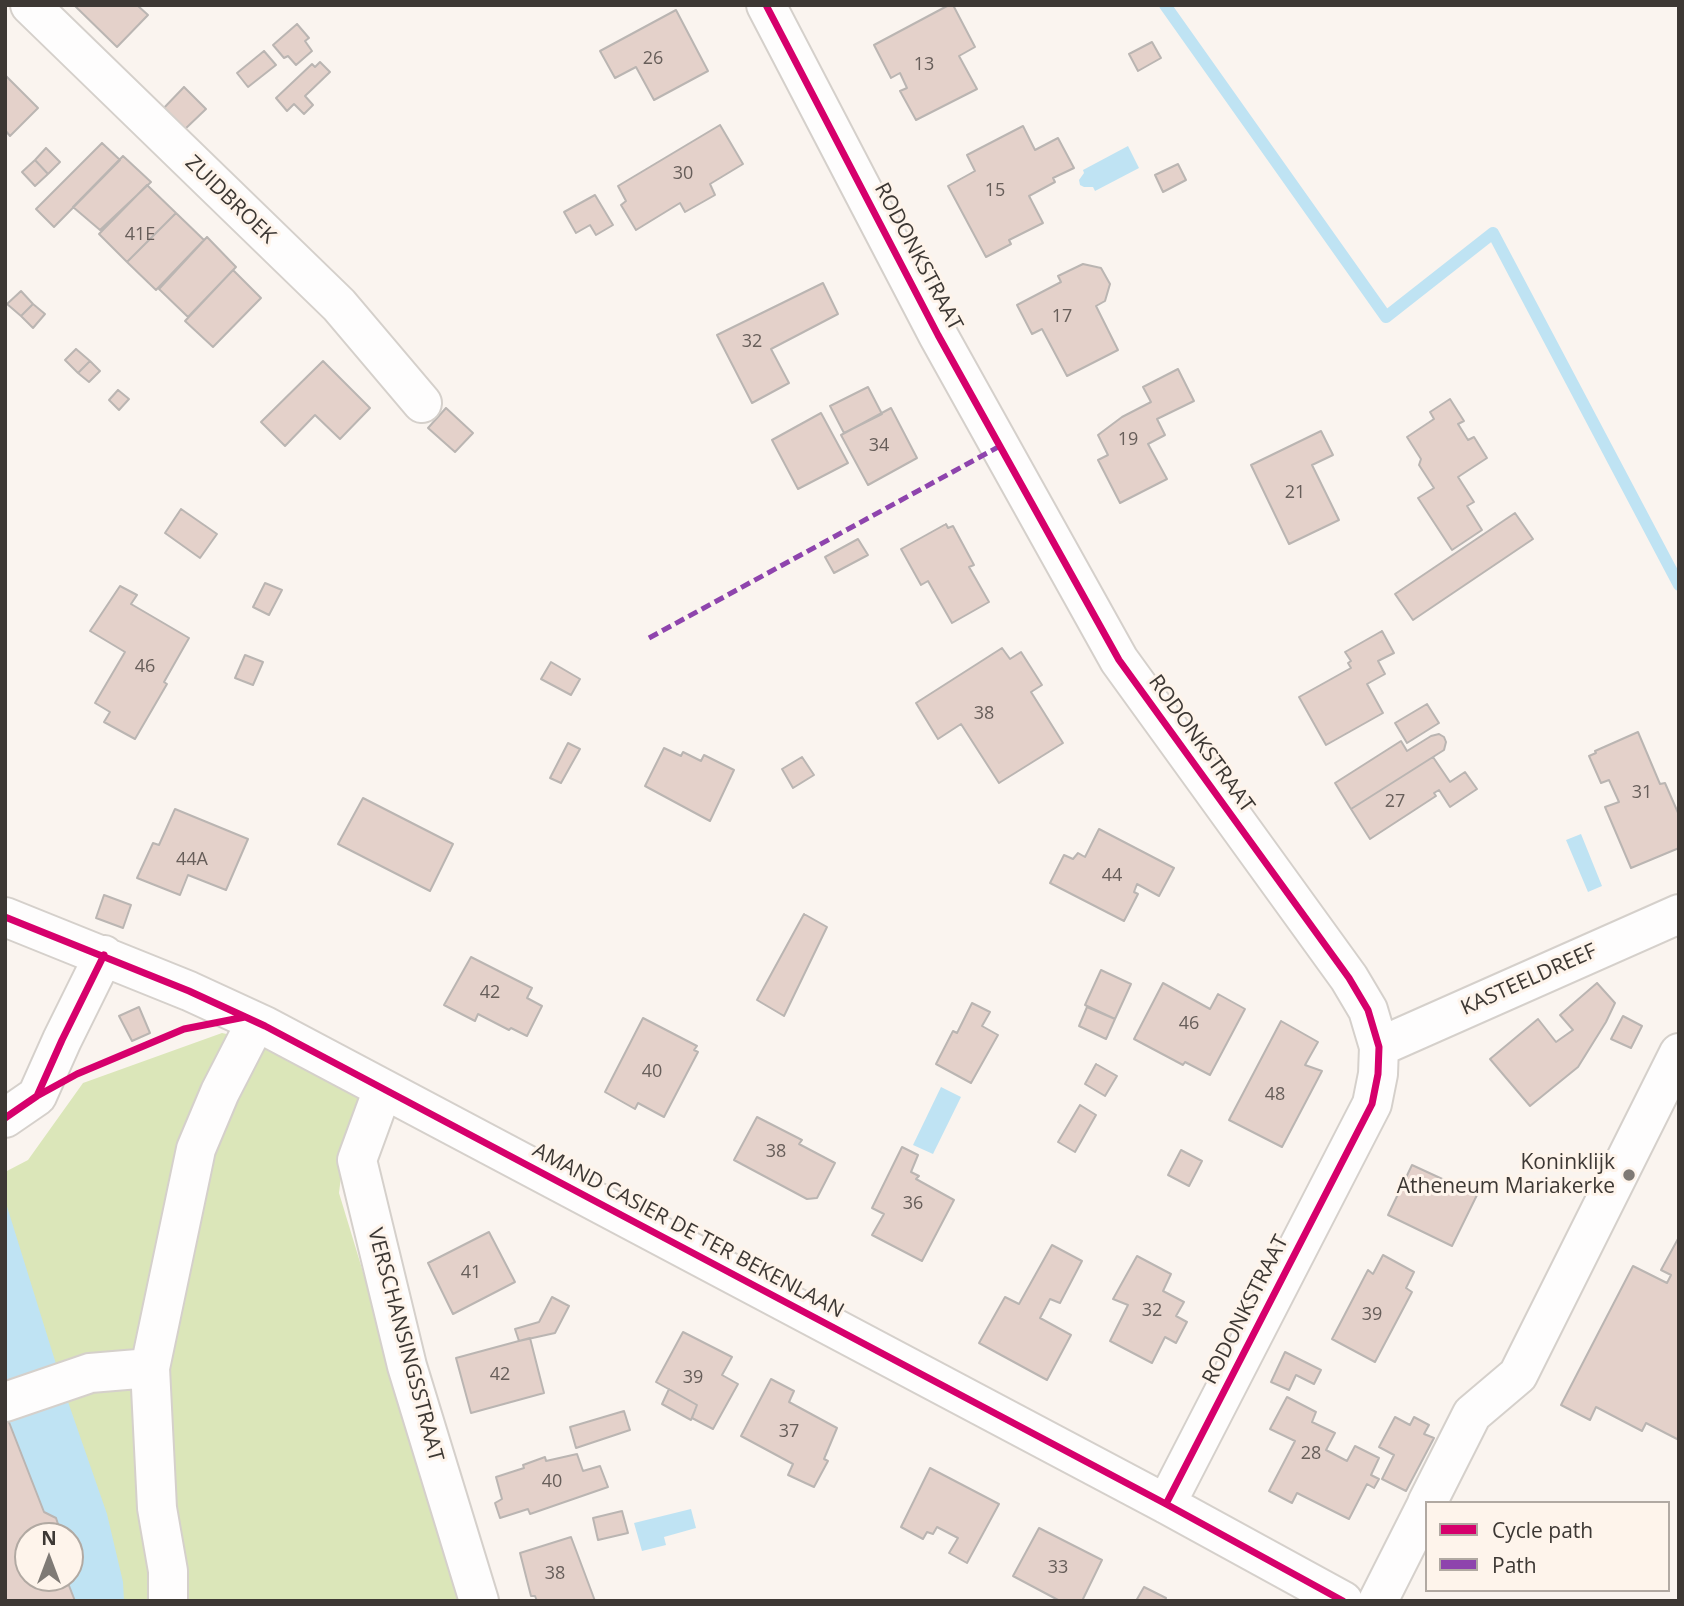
<!DOCTYPE html>
<style>
body{margin:0}
#map{position:relative;width:1684px;height:1606px;overflow:hidden;background:#faf4ef;font-family:"Open Sans",sans-serif}
canvas{display:block}
.frame{position:absolute;inset:0;border:7px solid #3d3834;pointer-events:none}
.legend{position:absolute;left:1425px;top:1501px;width:245px;height:91px;box-sizing:border-box;background:#fef4eb;border:2px solid #b1a9a2;margin:0;padding:9px 12px;list-style:none;font-size:21px;color:#3d3834}
.legend li{display:flex;align-items:center;gap:14px;height:35px}
.legend b{width:35px;border:2px solid #b1a9a2}
.north{position:absolute;left:14px;top:1522px;width:70px;height:70px;box-sizing:border-box;background:#fef4eb;border:2px solid #b1a9a2;border-radius:50%;rotate:0deg;font-size:19px;font-weight:700;line-height:28px;text-align:center;color:#3d3834}
.north::after{content:'';display:block;margin:auto;width:24px;height:32px;background:#7f7a75;clip-path:polygon(50% 0,100% 100%,50% 72%,0 100%)}
</style>
<div id="map">
<canvas width="1684" height="1606"></canvas>
<div class="frame"></div>
<ul class="legend">
<li><b style="height:9px;background:#d6006c"></b>Cycle path</li>
<li><b style="height:9px;background:#8e44ad"></b>Path</li>
</ul>
<div class="north">N</div>
</div>
<script>
const ctx = document.querySelector('canvas').getContext('2d');
ctx.lineJoin = 'round';
function fill(path, color) { ctx.fillStyle = color; ctx.fill(path, 'evenodd'); }
const shape = rows => new Path2D(rows.map(r => 'M' + r).join(''));
function trace(path, color, width, dash) { ctx.strokeStyle = color; ctx.lineWidth = width; ctx.lineCap = dash ? 'butt' : 'round'; ctx.setLineDash(dash || []); ctx.stroke(path); }
function write(font, color, halo, rows, align = 'center') {
  ctx.font = font + ' "Open Sans",sans-serif'; ctx.lineWidth = 6; ctx.setLineDash([]); ctx.textBaseline = 'middle'; ctx.strokeStyle = halo; ctx.fillStyle = color; for (const [text, x, y, turn = 0] of rows) {
    ctx.save(); ctx.translate(x, y); ctx.rotate((+turn || 0) * Math.PI / 180); ctx.textAlign = isNaN(turn) ? turn : align; if (halo) ctx.strokeText(text, 0, 0); ctx.fillText(text, 0, 0); ctx.restore();
  }
}
fill(shape([
 [222,1033,279,1045,367,1090,344,1152,339,1193,463,1601,5,1601,5,1172,28,1160,83,1083],
 [28,1536,70,1536,70,1578,28,1578]
]), '#dbe6b9');
fill(shape([
 [1128,146,1139,168,1095,191,1093,187,1084,187,1080,185,1079,180,1084,173,1083,170],
 [1581,834,1602,886,1588,892,1566,840],
 [941,1087,961,1097,933,1154,913,1145],
 [5,1200,66,1396,107,1514,123,1582,124,1601,75,1601,66,1578,70,1578,70,1536,62,1536,56,1518,44,1512,5,1412],
 [691,1509,696,1528,664,1537,666,1545,642,1551,634,1523]
]), '#bfe3f3');
trace(shape([
 [1165,5,1386,317,1493,233,1679,585]
]), '#bfe3f3', 12);
const building = shape([
 [74,5,137,5,148,15,117,47,74,5],
 [949,5,953,5,975,47,959,56,977,89,916,120,900,91,907,88,900,73,891,78,874,45,949,5],
 [676,10,708,71,654,100,636,67,615,78,600,51,676,10],
 [297,24,309,38,305,41,312,51,296,65,288,56,284,58,273,45,297,24],
 [1152,42,1161,58,1138,71,1129,54,1152,42],
 [264,51,276,65,248,87,237,73,264,51],
 [320,62,330,72,305,96,313,105,304,114,294,104,287,111,276,98,312,64,315,67,320,62],
 [5,75,38,108,10,136,5,130,5,75],
 [184,87,206,109,183,131,161,111,184,87],
 [720,125,743,164,710,184,715,195,685,212,680,203,636,230,621,205,626,201,618,186,720,125],
 [1023,126,1035,150,1058,138,1074,168,1053,178,1055,182,1029,196,1043,223,1009,240,1011,244,986,257,948,186,975,171,967,155,1023,126],
 [102,143,120,160,54,227,36,209,102,143],
 [46,148,60,162,48,174,35,160,46,148],
 [123,156,151,182,100,230,73,207,123,156],
 [35,160,48,174,35,186,22,172,35,160],
 [1178,164,1186,180,1163,192,1155,175,1178,164],
 [147,185,176,213,127,262,99,234,147,185],
 [595,195,613,225,596,235,590,225,576,233,564,212,595,195],
 [176,213,204,240,156,290,127,262,176,213],
 [207,237,236,267,188,317,159,289,207,237],
 [1083,264,1101,268,1110,284,1105,301,1096,306,1118,350,1067,376,1042,329,1032,334,1017,305,1061,282,1058,276,1083,264],
 [233,270,261,298,213,347,185,321,233,270],
 [823,283,838,314,771,349,789,383,752,403,717,335,823,283],
 [21,291,33,304,21,316,7,304,21,291],
 [33,304,45,314,33,328,21,316,33,304],
 [76,349,90,361,78,373,65,360,76,349],
 [90,361,100,371,89,382,78,373,90,361],
 [323,361,370,408,340,439,315,415,285,446,261,422,323,361],
 [1178,369,1194,401,1157,419,1165,435,1148,444,1167,479,1120,503,1098,460,1108,455,1098,435,1122,417,1151,402,1143,387,1178,369],
 [868,387,882,414,844,433,830,406,868,387],
 [118,390,129,399,119,410,109,400,118,390],
 [1450,399,1464,421,1458,424,1468,440,1474,437,1487,458,1458,477,1474,502,1467,506,1482,530,1452,550,1418,498,1434,488,1419,465,1421,459,1407,437,1434,419,1430,412,1450,399],
 [446,408,473,433,455,452,428,428,446,408],
 [891,408,917,458,868,485,841,435,891,408],
 [821,413,848,463,798,489,772,440,821,413],
 [1321,431,1333,455,1312,465,1339,520,1289,544,1251,465,1321,431],
 [181,509,217,534,200,558,165,533,181,509],
 [1515,513,1533,539,1413,620,1395,594,1515,513],
 [946,524,948,528,953,526,974,565,969,567,989,602,952,623,928,581,921,585,901,549,946,524],
 [858,539,868,555,834,573,825,557,858,539],
 [265,583,282,590,269,615,253,607,265,583],
 [120,586,137,595,131,604,189,638,164,682,167,684,135,739,104,722,110,712,95,703,125,652,90,631,120,586],
 [1382,631,1394,653,1378,661,1385,674,1367,684,1383,713,1326,745,1299,697,1351,668,1348,663,1351,661,1345,652,1382,631],
 [1002,648,1010,659,1021,652,1042,685,1031,692,1063,743,999,783,961,724,938,739,916,703,1002,648],
 [245,655,263,662,253,685,235,678,245,655],
 [551,662,580,679,571,695,541,679,551,662],
 [1427,704,1439,723,1407,743,1395,723,1427,704],
 [1638,732,1660,784,1665,783,1679,815,1679,848,1631,868,1605,807,1619,802,1609,780,1601,783,1589,756,1596,753,1595,751,1638,732],
 [1439,734,1444,737,1446,742,1444,750,1351,809,1335,783,1401,741,1407,751,1431,736,1439,734],
 [568,743,580,749,561,783,550,778,568,743],
 [664,748,681,756,683,752,701,761,704,755,734,770,710,821,645,786,664,748],
 [802,757,814,775,793,788,782,769,802,757],
 [1433,757,1450,782,1465,772,1477,789,1450,807,1439,790,1434,793,1436,796,1370,839,1351,809,1433,757],
 [363,798,453,844,430,891,338,844,363,798],
 [175,809,248,839,226,890,188,875,180,895,137,878,153,843,159,845,175,809],
 [1099,829,1174,868,1159,896,1137,884,1134,892,1138,894,1124,921,1050,883,1064,855,1073,859,1078,853,1085,857,1099,829],
 [104,895,131,905,123,928,96,918,104,895],
 [804,914,827,927,784,1016,757,1000,804,914],
 [471,957,532,988,527,998,542,1006,527,1036,511,1028,509,1030,478,1014,475,1021,444,1005,471,957],
 [1101,970,1131,984,1115,1019,1085,1005,1101,970],
 [1163,983,1210,1009,1218,994,1245,1009,1210,1075,1185,1062,1183,1065,1134,1039,1163,983],
 [1597,983,1615,1003,1606,1022,1578,1067,1530,1106,1490,1059,1538,1019,1556,1042,1573,1030,1560,1015,1597,983],
 [972,1003,990,1012,982,1026,998,1035,971,1083,936,1064,953,1031,957,1033,972,1003],
 [139,1007,150,1033,132,1041,119,1016,139,1007],
 [1087,1007,1115,1019,1106,1039,1079,1026,1087,1007],
 [1623,1016,1642,1026,1631,1048,1611,1039,1623,1016],
 [643,1018,697,1046,694,1050,698,1052,664,1117,638,1103,635,1109,605,1092,643,1018],
 [1281,1021,1318,1042,1305,1065,1322,1071,1282,1147,1229,1120,1281,1021],
 [1096,1064,1117,1076,1105,1096,1085,1084,1096,1064],
 [1080,1105,1096,1115,1075,1152,1058,1142,1080,1105],
 [757,1117,802,1140,799,1144,835,1163,817,1198,807,1199,734,1160,757,1117],
 [902,1147,918,1155,911,1172,919,1176,916,1179,954,1200,922,1261,872,1235,884,1214,872,1208,902,1147],
 [1181,1150,1202,1161,1189,1186,1168,1175,1181,1150],
 [1412,1165,1477,1195,1452,1246,1388,1215,1412,1165],
 [489,1232,515,1282,453,1314,428,1263,489,1232],
 [1679,1237,1679,1440,1646,1423,1642,1431,1596,1407,1590,1420,1561,1405,1633,1266,1667,1283,1671,1275,1661,1270,1679,1237],
 [1052,1245,1082,1261,1060,1303,1050,1299,1040,1318,1071,1335,1047,1380,979,1343,1005,1297,1019,1304,1052,1245],
 [1383,1255,1414,1272,1406,1288,1412,1292,1375,1362,1332,1339,1368,1270,1373,1274,1383,1255],
 [1137,1256,1171,1274,1163,1291,1184,1302,1176,1316,1187,1322,1176,1343,1165,1337,1152,1363,1110,1341,1128,1305,1113,1299,1137,1256],
 [552,1297,569,1306,555,1333,519,1341,515,1329,539,1322,552,1297],
 [683,1332,732,1357,722,1375,738,1384,713,1429,692,1418,697,1405,656,1382,683,1332],
 [530,1338,544,1393,471,1413,456,1358,530,1338],
 [1285,1352,1321,1370,1314,1384,1296,1375,1289,1390,1271,1382,1285,1352],
 [771,1379,794,1391,789,1402,837,1428,824,1459,828,1461,814,1487,788,1475,793,1464,741,1436,771,1379],
 [669,1389,697,1405,691,1420,662,1404,669,1389],
 [1287,1397,1316,1412,1312,1422,1335,1433,1326,1450,1347,1461,1355,1446,1379,1458,1371,1475,1379,1479,1374,1488,1367,1484,1349,1519,1297,1493,1292,1503,1269,1491,1295,1441,1270,1429,1287,1397],
 [624,1411,630,1430,576,1448,570,1427,624,1411],
 [5,1412,44,1512,56,1518,62,1536,28,1536,28,1578,66,1578,75,1601,5,1601,5,1412],
 [1395,1417,1410,1425,1414,1417,1429,1425,1424,1434,1434,1438,1406,1491,1382,1479,1394,1455,1379,1447,1395,1417],
 [577,1454,583,1471,600,1466,608,1487,530,1514,528,1509,500,1518,495,1503,502,1499,496,1477,524,1468,523,1465,545,1457,546,1461,577,1454],
 [930,1468,999,1504,967,1563,949,1553,958,1538,937,1527,933,1534,927,1532,923,1539,901,1527,930,1468],
 [622,1511,628,1533,598,1540,593,1518,622,1511],
 [1039,1528,1102,1560,1082,1601,1060,1601,1013,1576,1039,1528],
 [571,1537,595,1601,537,1601,535,1596,531,1596,520,1553,571,1537],
 [1144,1587,1166,1598,1165,1601,1136,1601,1144,1587]
]);
fill(building, '#e4d1ca');
trace(building, '#bab5b2', 2);
const minor = shape([
 [30,5,339,305,422,403],
 [766,5,938,335,1119,660,1349,978,1368,1010,1379,1047,1378,1074,1372,1104,1166,1504],
 [5,917,189,991,265,1026,1166,1504,1343,1601],
 [1379,1047,1679,914],
 [383,1089,357,1160,407,1366,479,1601],
 [5,1118,37,1096,62,1040,104,955],
 [5,1402,90,1373,150,1368],
 [1427,1503,1472,1414,1518,1375,1679,1053],
 [168,1601,168,1571,157,1508,150,1368,196,1149,220,1092,256,1022],
 [1378,1601,1427,1504]
]);
trace(minor, '#d5d0cb', 42);
trace(minor, '#fefdfd', 38);
trace(shape([
 [649,638,1000,446]
]), '#8e44ad', 5, [10, 5]);
trace(shape([
 [766,5,938,335,1119,660,1349,978,1368,1010,1379,1047,1378,1074,1372,1104,1166,1504],
 [5,917,189,991,265,1026,1166,1504,1343,1601],
 [37,1096,77,1074,184,1029,245,1017],
 [5,1118,37,1096,62,1040,104,955]
]), '#d6006c', 7);
for (const [x, y, r, color] of [
 [1629,1175,7,"#7f7a75"]
]) { const dot = new Path2D(); dot.arc(x, y, r, 0, 2 * Math.PI); ctx.fillStyle = color; ctx.fill(dot); trace(dot, '#fef4eb', 2.5); }
write('18px', '#675e5a', null, [
 ["26",653,59],
 ["13",924,65],
 ["30",683,174],
 ["15",995,191],
 ["41E",140,235],
 ["17",1062,317],
 ["32",752,342],
 ["19",1128,440],
 ["34",879,446],
 ["21",1295,493],
 ["46",145,667],
 ["38",984,714],
 ["31",1642,793],
 ["27",1395,802],
 ["44A",192,860],
 ["44",1112,876],
 ["42",490,993],
 ["46",1189,1024],
 ["40",652,1072],
 ["48",1275,1095],
 ["38",776,1152],
 ["36",913,1204],
 ["41",471,1273],
 ["32",1152,1311],
 ["39",1372,1315],
 ["42",500,1375],
 ["39",693,1378],
 ["37",789,1432],
 ["28",1311,1454],
 ["40",552,1482],
 ["33",1058,1568],
 ["38",555,1574]
]);
write('21px', '#3d3834', '#fef4eb', [
 ["ZUIDBROEK",230,200,44],
 ["RODONKSTRAAT",918,257,62],
 ["RODONKSTRAAT",1201,744,54],
 ["KASTEELDREEF",1529,980,-24],
 ["AMAND CASIER DE TER BEKENLAAN",688,1231,28],
 ["RODONKSTRAAT",1246,1310,-63],
 ["VERSCHANSINGSSTRAAT",405,1345,75]
]);
write('21px', '#3d3834', '#fef4eb', [
 ["Koninklijk",1615,1163],
 ["Atheneum Mariakerke",1615,1187]
], 'right');
</script>
